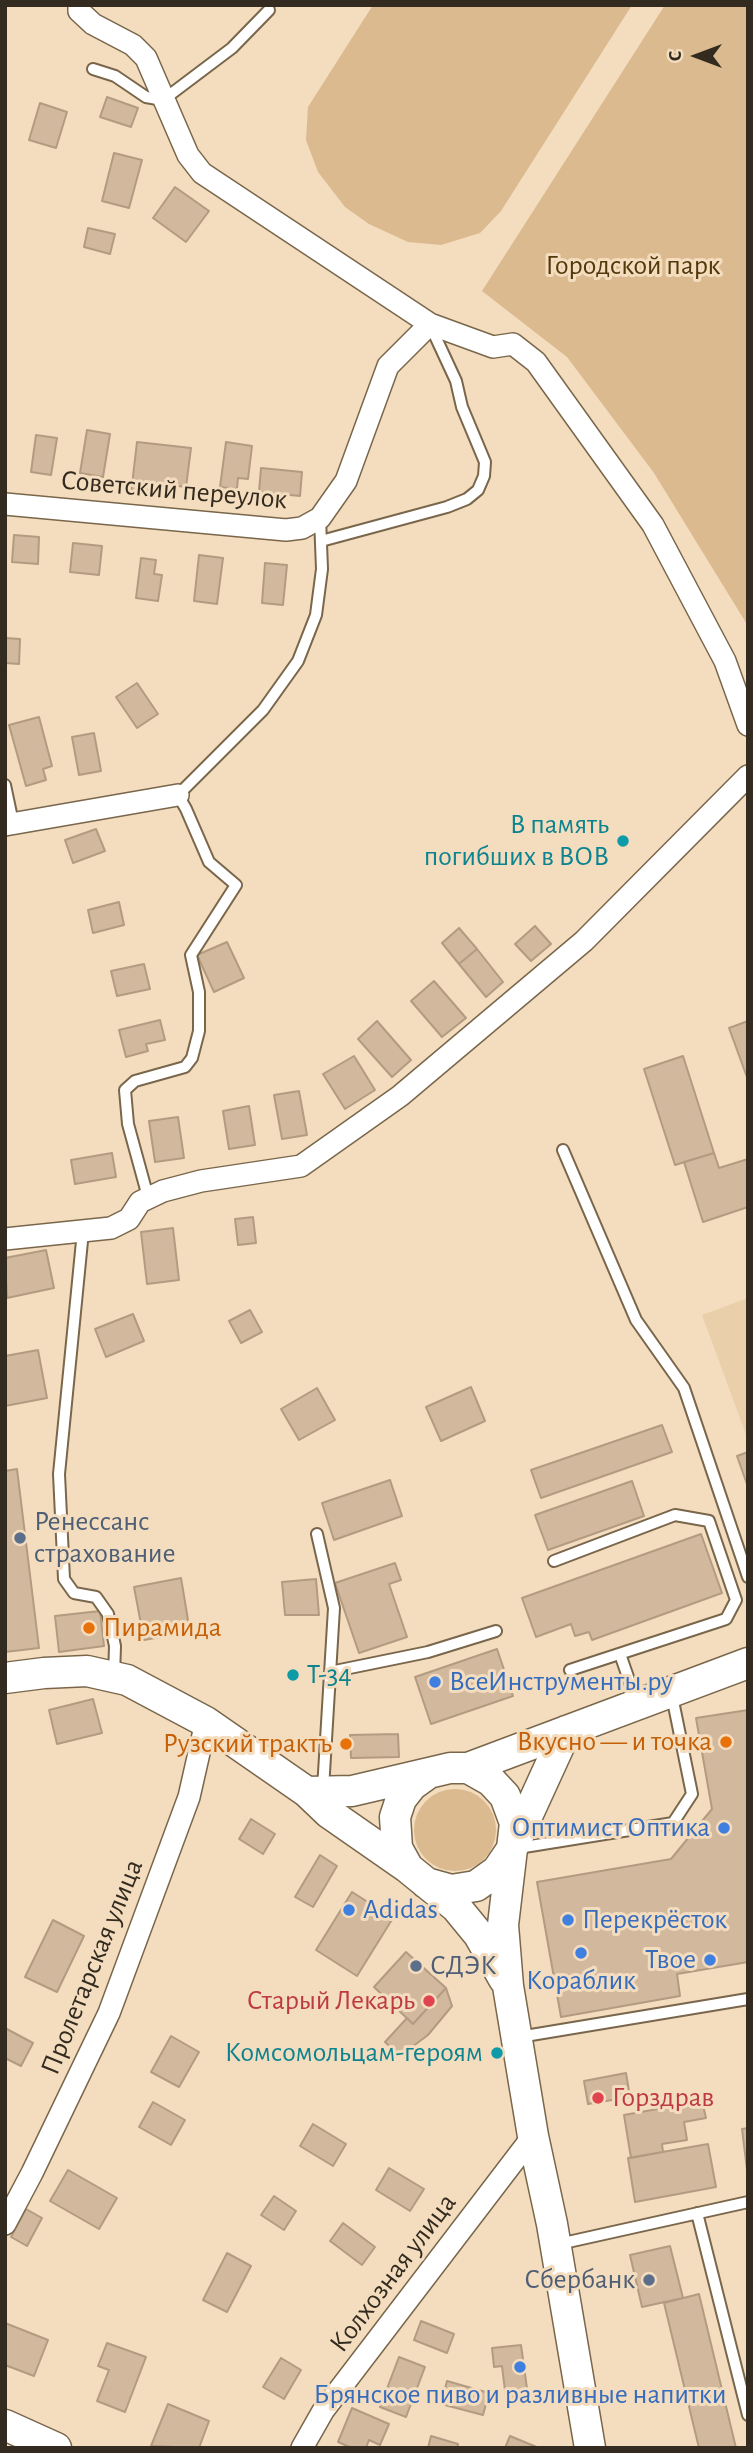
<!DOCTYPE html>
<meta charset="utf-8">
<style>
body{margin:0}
#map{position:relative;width:753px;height:2453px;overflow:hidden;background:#f3ddbe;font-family:"Alegreya Sans",sans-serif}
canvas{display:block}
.frame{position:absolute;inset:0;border:7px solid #332b1f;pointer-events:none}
.north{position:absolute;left:662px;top:21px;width:70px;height:70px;-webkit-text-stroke:5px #f3ddbe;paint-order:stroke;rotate:270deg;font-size:19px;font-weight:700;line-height:28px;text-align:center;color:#332b1f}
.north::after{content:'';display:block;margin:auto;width:24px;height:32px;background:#332b1f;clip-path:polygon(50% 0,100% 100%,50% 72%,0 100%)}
</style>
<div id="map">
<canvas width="753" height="2453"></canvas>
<div class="frame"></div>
<div class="north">С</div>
</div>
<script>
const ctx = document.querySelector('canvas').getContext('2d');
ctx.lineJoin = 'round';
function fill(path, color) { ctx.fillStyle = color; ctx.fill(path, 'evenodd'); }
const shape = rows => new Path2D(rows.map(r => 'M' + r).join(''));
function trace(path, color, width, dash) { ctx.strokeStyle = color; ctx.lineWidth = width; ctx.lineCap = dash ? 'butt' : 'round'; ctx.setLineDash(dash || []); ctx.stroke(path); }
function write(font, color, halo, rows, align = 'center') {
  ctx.font = font + ' "Alegreya Sans",sans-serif'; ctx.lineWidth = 6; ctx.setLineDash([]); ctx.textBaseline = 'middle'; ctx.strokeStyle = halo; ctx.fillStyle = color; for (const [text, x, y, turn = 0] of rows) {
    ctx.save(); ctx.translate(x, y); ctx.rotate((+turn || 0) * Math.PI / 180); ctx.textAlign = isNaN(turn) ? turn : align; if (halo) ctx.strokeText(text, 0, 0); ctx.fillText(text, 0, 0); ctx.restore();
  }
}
fill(shape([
 [748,1298,748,1440,702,1315]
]), '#e9cfaa');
fill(shape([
 [373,5,632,5,501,211,480,233,441,245,408,242,369,224,345,207,318,172,306,140,308,107],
 [665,5,748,5,748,626,654,473,567,357,482,291],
 '414 1830a41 41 0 1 1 82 0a41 41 0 1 1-82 0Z'
]), '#daba8e');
const building = shape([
 [107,97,138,108,131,127,100,117,107,97],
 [40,103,67,112,56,148,29,140,40,103],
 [114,153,142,160,129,208,102,201,114,153],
 [175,187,209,211,186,242,153,218,175,187],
 [88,228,115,234,110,254,84,247,88,228],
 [87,430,110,434,103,477,80,473,87,430],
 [36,435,57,438,51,475,31,472,36,435],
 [137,442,191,448,186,487,153,483,152,495,131,493,137,442],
 [226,442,252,446,248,479,238,478,237,489,220,487,226,442],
 [261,468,302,472,300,496,259,492,261,468],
 [14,535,39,537,38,564,12,562,14,535],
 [73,543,102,546,99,575,70,572,73,543],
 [199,555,223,558,217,604,194,601,199,555],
 [141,558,156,560,154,574,162,575,158,601,136,598,141,558],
 [265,563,287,565,283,605,262,603,265,563],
 [5,638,20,639,19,664,5,663,5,638],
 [137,683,158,714,137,728,116,697,137,683],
 [39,717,52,766,43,769,46,780,26,786,9,725,39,717],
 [94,733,101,771,79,775,72,737,94,733],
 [96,829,105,851,73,863,65,840,96,829],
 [119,902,124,925,93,933,88,910,119,902],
 [535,926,551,944,531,961,515,944,535,926],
 [459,928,477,949,459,964,442,943,459,928],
 [227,942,244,978,214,992,197,955,227,942],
 [477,949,503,982,486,997,459,964,477,949],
 [144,964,150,989,117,996,111,971,144,964],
 [434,981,466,1018,442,1037,411,1001,434,981],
 [160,1020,165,1040,146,1044,148,1051,126,1057,119,1030,160,1020],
 [377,1021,411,1060,392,1077,358,1039,377,1021],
 [748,1021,748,1080,729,1028,748,1021],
 [354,1056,375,1090,345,1109,323,1074,354,1056],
 [683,1056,714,1153,675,1165,644,1069,683,1056],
 [299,1091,307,1135,282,1139,274,1095,299,1091],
 [249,1106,255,1145,229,1149,223,1111,249,1106],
 [178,1117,184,1158,155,1162,149,1121,178,1117],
 [112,1153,116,1177,75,1184,71,1160,112,1153],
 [714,1153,719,1168,748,1159,748,1207,703,1222,684,1162,714,1153],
 [253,1217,256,1243,238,1245,235,1219,253,1217],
 [173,1228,179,1280,147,1284,141,1232,173,1228],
 [46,1250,54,1288,7,1298,5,1258,46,1250],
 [250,1310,262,1332,241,1343,229,1321,250,1310],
 [133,1314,144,1341,106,1357,95,1329,133,1314],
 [38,1350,47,1398,5,1406,5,1356,38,1350],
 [471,1387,485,1421,441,1441,426,1407,471,1387],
 [317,1388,335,1420,299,1440,281,1409,317,1388],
 [662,1425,672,1452,541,1498,531,1470,662,1425],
 [748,1452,748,1487,737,1456,748,1452],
 [17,1469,39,1648,5,1652,5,1471,17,1469],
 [390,1480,402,1516,334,1540,322,1503,390,1480],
 [632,1481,644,1516,548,1550,535,1515,632,1481],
 [701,1534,722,1593,592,1640,589,1632,575,1636,571,1624,536,1637,522,1598,701,1534],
 [395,1563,401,1580,389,1584,407,1637,359,1653,335,1583,395,1563],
 [181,1578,190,1632,144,1640,134,1587,181,1578],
 [316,1579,319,1615,285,1615,282,1582,316,1579],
 [100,1611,104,1646,59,1652,55,1616,100,1611],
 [497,1649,513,1696,431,1724,415,1677,497,1649],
 [93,1699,102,1733,57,1744,49,1710,93,1699],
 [748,1710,748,1962,677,1974,680,1996,561,2017,537,1882,671,1859,712,1809,696,1718,748,1710],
 [398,1734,399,1757,351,1758,350,1735,398,1734],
 [251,1819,275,1834,263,1854,239,1839,251,1819],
 [320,1855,337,1866,313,1907,295,1897,320,1855],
 [352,1892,393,1918,357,1976,316,1950,352,1892],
 [53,1920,84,1936,57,1992,25,1977,53,1920],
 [406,1952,446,1988,413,2024,374,1987,406,1952],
 [446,1988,452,2006,428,2035,400,2056,385,2042,407,2018,413,2024,446,1988],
 [5,2028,33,2043,21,2066,5,2058,5,2028],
 [171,2036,199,2052,179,2087,151,2072,171,2036],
 [626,2073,630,2097,588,2104,584,2081,626,2073],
 [702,2101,706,2118,684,2122,687,2140,662,2144,663,2152,631,2158,624,2115,702,2101],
 [153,2102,185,2120,171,2145,139,2127,153,2102],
 [313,2124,346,2144,333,2166,300,2146,313,2124],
 [748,2128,748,2178,742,2129,748,2128],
 [708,2144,716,2187,635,2202,628,2158,708,2144],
 [389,2168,424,2189,410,2211,376,2190,389,2168],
 [68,2170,117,2198,99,2229,50,2201,68,2170],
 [274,2196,296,2211,284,2230,261,2215,274,2196],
 [26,2209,42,2218,27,2246,11,2237,26,2209],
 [343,2223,375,2247,362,2265,330,2241,343,2223],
 [670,2246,683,2298,642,2307,630,2255,670,2246],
 [227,2253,251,2266,227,2312,203,2300,227,2253],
 [699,2294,736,2448,699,2448,664,2303,699,2294],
 [421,2321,454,2334,447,2353,414,2340,421,2321],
 [5,2323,48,2340,34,2376,5,2365,5,2323],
 [107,2343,146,2357,125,2412,97,2401,109,2370,98,2366,107,2343],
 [521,2345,528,2396,506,2399,502,2366,494,2367,492,2348,521,2345],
 [399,2357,425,2367,406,2417,380,2407,399,2357],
 [281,2358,301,2370,284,2399,263,2387,281,2358],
 [447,2381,489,2393,483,2415,441,2404,447,2381],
 [168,2404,209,2421,199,2448,151,2446,168,2404],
 [352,2408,389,2424,380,2445,369,2440,366,2448,352,2448,338,2442,352,2408],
 [431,2436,458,2444,457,2448,428,2448,431,2436],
 [510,2436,539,2448,505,2448,510,2436]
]);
fill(building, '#d2b99e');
trace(building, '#b39b81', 2);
const lane = shape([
 [93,69,115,76,146,97,163,100,232,48,269,10],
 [321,541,447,507,467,499,478,490,484,476,485,462,462,407,456,381,430,325],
 [5,785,13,823],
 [563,1150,636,1320,684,1388,748,1577],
 [148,1197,128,1124,125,1090,135,1081,185,1067,192,1058,199,1031,199,992,191,955,236,885,209,862,186,809,178,795,263,710,298,661,316,615,322,569,320,518],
 [83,1231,59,1474,64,1579,74,1593,96,1597,108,1614,115,1646,114,1676],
 [317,1534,334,1608,323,1789],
 [554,1561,675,1515,709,1521,736,1600,726,1619,570,1670],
 [620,1654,637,1703],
 [330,1672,428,1652,496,1631],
 [518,1848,673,1823,692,1794,672,1696],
 [519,2037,748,1999],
 [697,2213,748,2415],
 [559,2244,748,2202]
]);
const street = shape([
 [79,5,79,11,93,24,133,45,146,58,188,155,202,173,430,324,493,347,513,344,536,362,653,525,725,661,748,725],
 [5,504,286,530,302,528,320,518,346,481,388,366,430,324],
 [5,825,178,795],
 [5,1239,111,1228,129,1219,140,1202,163,1191,201,1181,301,1166,400,1096,584,941,748,776],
 [5,2224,32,2173,109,2013,189,1797,206,1722],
 [302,2448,323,2411,533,2136]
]);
const secondary = shape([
 [5,1678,44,1673,87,1671,127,1680,206,1722,307,1792,329,1813,408,1868,456,1907,479,1935,504,1979],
 [468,1768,491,1781,505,1796,515,1823,503,1925,508,1986,533,2136,552,2224,590,2448],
 [307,1792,352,1791,450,1768,468,1768,748,1663],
 [408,1868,397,1848,395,1817,401,1799,412,1785,426,1775],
 [426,1883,451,1890,476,1886,497,1871,512,1849,566,1731],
 [5,2425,56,2448]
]);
trace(lane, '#79664b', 14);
trace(street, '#79664b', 24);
trace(secondary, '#79664b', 33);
trace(lane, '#fff', 10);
trace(street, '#fff', 21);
trace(secondary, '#fff', 30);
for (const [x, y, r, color] of [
 [623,841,7,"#0f9aa8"],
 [20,1538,7,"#5c6f8a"],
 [89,1628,7,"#e8710a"],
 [293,1675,7,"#0f9aa8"],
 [435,1682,7,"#3f7fe0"],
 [726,1742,7,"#e8710a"],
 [346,1744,7,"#e8710a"],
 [724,1828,7,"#3f7fe0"],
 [349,1910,7,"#3f7fe0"],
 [568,1920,7,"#3f7fe0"],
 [581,1953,7,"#3f7fe0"],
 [710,1960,7,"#3f7fe0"],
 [416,1966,7,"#5c6f8a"],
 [429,2001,7,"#e0444e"],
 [497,2053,7,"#0f9aa8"],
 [598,2098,7,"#e0444e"],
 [649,2280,7,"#5c6f8a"],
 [520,2367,7,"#3f7fe0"]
]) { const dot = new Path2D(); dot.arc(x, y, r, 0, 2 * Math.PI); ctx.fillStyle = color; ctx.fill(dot); trace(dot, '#f3ddbe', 2.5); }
write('28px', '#53380b', '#f3ddbe', [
 ["Городской парк",633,266]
]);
write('28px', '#332b1f', '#f3ddbe', [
 ["Советский переулок",174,490,5],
 ["Пролетарская улица",92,1967,-68],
 ["Колхозная улица",393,2273,-53]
]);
write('28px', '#0d838f', '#f3ddbe', [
 ["В память",609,825],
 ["погибших в ВОВ",609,857],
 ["Т-34",307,1675,"left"],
 ["Комсомольцам-героям",483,2053]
], 'right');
write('28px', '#4e5e75', '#f3ddbe', [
 ["Ренессанс",34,1522],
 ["страхование",34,1554],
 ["СДЭК",430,1966],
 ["Сбербанк",635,2280,"right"]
], 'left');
write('28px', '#c56008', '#f3ddbe', [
 ["Пирамида",103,1628,"left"],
 ["Вкусно — и точка",712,1742],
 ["Рузский трактъ",332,1744]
], 'right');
write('28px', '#366cbe', '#f3ddbe', [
 ["ВсеИнструменты.ру",449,1682],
 ["Оптимист Оптика",710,1828,"right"],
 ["Adidas",363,1910],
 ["Перекрёсток",582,1920],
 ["Твое",696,1960,"right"],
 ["Кораблик",581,1981,"center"],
 ["Брянское пиво и разливные напитки",520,2395,"center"]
], 'left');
write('28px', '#be3a42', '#f3ddbe', [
 ["Старый Лекарь",415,2001],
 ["Горздрав",612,2098,"left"]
], 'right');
</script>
